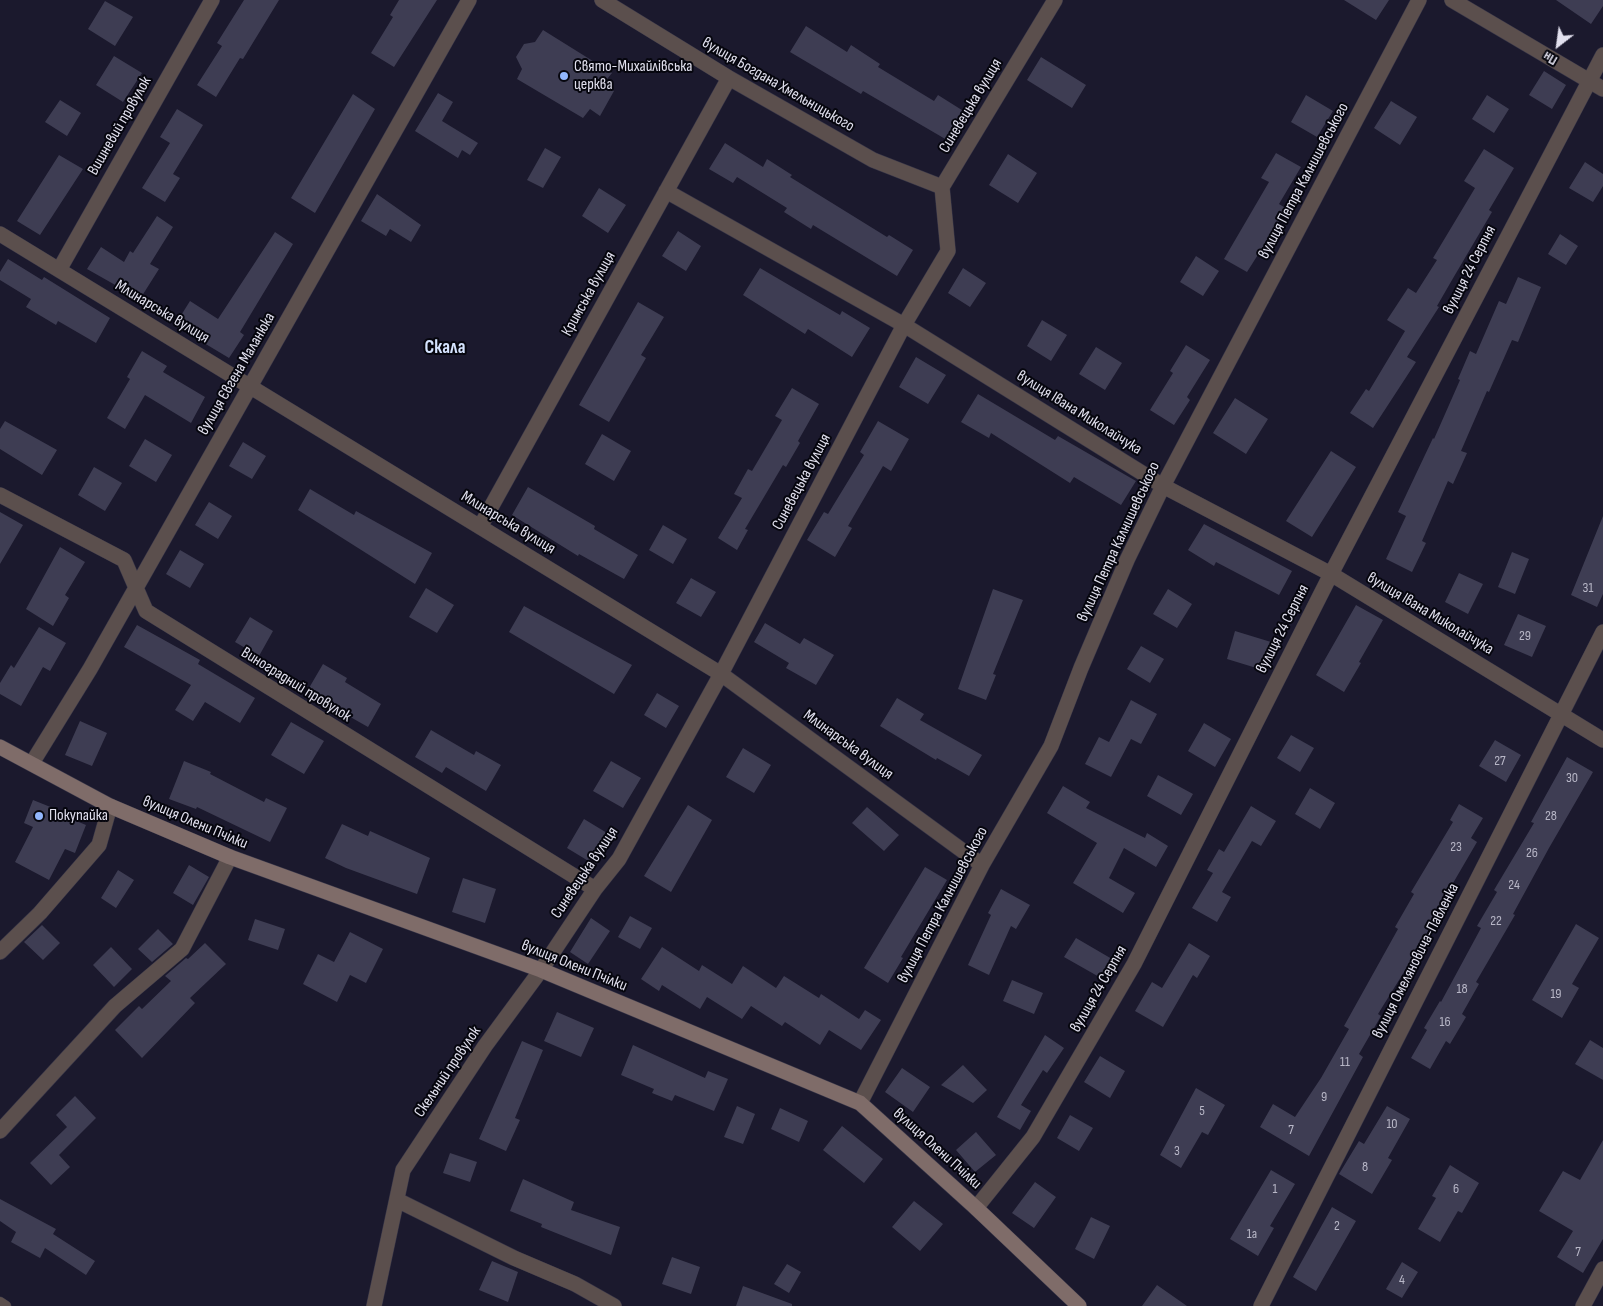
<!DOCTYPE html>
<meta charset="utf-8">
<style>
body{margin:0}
#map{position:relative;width:1603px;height:1306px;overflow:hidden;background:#1b192d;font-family:"Sofia Sans Condensed",sans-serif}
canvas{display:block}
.north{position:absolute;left:1533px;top:20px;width:50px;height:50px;-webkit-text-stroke:4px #06060e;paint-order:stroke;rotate:210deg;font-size:14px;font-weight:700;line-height:20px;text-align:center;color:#e1e0ee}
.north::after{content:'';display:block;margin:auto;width:18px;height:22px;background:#e1e0ee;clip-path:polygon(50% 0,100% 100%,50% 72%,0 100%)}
</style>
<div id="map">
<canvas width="1603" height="1306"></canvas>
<div class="north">Пн</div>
</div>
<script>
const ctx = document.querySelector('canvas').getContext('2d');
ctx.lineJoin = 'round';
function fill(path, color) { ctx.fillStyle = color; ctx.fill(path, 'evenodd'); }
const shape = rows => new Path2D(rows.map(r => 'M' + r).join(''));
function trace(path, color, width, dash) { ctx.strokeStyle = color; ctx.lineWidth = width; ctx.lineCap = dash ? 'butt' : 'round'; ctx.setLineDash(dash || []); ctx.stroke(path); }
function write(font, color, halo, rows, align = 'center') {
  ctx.font = font + ' "Sofia Sans Condensed",sans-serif'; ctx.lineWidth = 4; ctx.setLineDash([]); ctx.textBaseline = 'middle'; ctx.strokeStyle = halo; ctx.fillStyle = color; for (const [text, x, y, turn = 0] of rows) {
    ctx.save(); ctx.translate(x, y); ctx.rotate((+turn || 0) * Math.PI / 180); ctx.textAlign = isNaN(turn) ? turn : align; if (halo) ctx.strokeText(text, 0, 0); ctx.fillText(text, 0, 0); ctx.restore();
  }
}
fill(shape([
 [244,0,279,0,243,59,240,58,216,97,197,85,222,46,217,43],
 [399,0,437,0,394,67,371,53,393,17,390,15],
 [1344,0,1389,0,1376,20],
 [1556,0,1603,0,1603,6,1591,24],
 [105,1,133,17,115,46,88,29],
 [806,26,847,52,851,45,880,64,878,67,934,101,938,95,965,112,947,140,863,91,861,94,790,52],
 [543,30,612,73,603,84,614,91,600,116,590,109,583,118,517,79,522,69,516,57,524,44,535,42],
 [114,56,142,73,123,102,96,85],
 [1041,57,1086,85,1072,108,1027,80],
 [1544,71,1566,85,1552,109,1529,95],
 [438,93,453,102,442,121,478,143,470,155,462,150,458,158,415,131],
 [353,94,375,109,315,213,291,198],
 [1306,95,1333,111,1317,137,1291,122],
 [1487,95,1509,109,1494,133,1472,119],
 [60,100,81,113,67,136,45,122],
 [1391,101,1417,117,1400,145,1374,128],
 [177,109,203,125,173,174,180,178,165,202,142,188,170,143,160,137],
 [725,143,763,167,767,159,792,175,790,177,887,237,889,235,913,250,897,276,813,225,811,229,784,212,787,208,737,177,733,183,709,169],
 [545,148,561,157,543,188,527,180],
 [1484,149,1514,168,1489,210,1492,212,1452,280,1437,306,1439,307,1407,357,1416,362,1373,428,1350,413,1366,389,1369,391,1405,331,1387,320,1408,288,1416,293,1437,260,1433,258,1475,188,1464,181],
 [1276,153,1301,167,1279,204,1287,209,1247,272,1224,259,1269,182,1261,178],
 [1008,154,1037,173,1018,203,989,185],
 [59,155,83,169,40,235,17,221],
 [1585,162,1603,174,1603,186,1593,202,1569,188],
 [599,188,626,205,608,233,582,216],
 [377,194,421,225,411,242,390,229,386,236,361,221],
 [157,216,173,227,150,264,159,269,140,299,87,269,101,247,124,262,130,251,133,253],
 [678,231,701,246,686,271,662,256],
 [275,232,293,244,240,332,244,335,229,358,179,328,175,325,190,301,218,319],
 [1560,234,1578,246,1566,265,1548,254],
 [1196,256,1219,271,1203,296,1180,282],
 [8,259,42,280,44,277,110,318,96,343,58,321,56,325,26,307,31,299,0,280,0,272],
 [760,268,840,315,842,311,870,328,852,357,808,329,805,334,743,295],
 [963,268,986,283,970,307,948,293],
 [1518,277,1541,287,1518,342,1512,340,1489,392,1487,391,1461,451,1467,453,1453,484,1448,481,1422,541,1426,543,1412,572,1386,559,1406,516,1398,512,1433,438,1434,439,1460,380,1458,379,1470,351,1476,354,1499,301,1506,304],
 [638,302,664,317,641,355,646,358,609,422,579,405],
 [1042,320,1067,335,1051,361,1027,346],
 [1186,345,1210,360,1187,397,1190,400,1174,425,1150,410,1173,373,1170,371],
 [1096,347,1122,363,1105,390,1079,374],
 [142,351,167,366,163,372,205,397,191,423,145,395,125,429,107,418,130,379,127,377],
 [916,357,946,375,928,404,899,387],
 [792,388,819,404,798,441,800,443,786,467,783,465,745,529,748,530,737,550,718,538,742,498,734,494,748,469,752,471,782,420,775,416],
 [978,394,1055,440,1058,436,1136,481,1121,505,1074,477,1070,483,991,433,989,438,961,422],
 [1235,398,1268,419,1246,454,1213,433],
 [5,421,57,450,42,475,0,449,0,429],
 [878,421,909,439,891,471,883,466,848,526,852,528,835,557,807,540,824,512,828,514,864,455,860,452],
 [602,434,631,451,614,481,585,464],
 [145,439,172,455,156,482,129,466],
 [243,442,266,456,252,479,229,466],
 [1331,451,1356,467,1312,537,1286,521],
 [94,467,122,483,105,511,78,495],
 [528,487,595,526,594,529,638,555,624,579,579,554,578,556,512,515],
 [310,489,354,515,356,511,432,553,415,584,298,510],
 [209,502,232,516,218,539,195,525],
 [0,512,23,525,0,564],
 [1603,516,1603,594,1597,607,1571,595],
 [1204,524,1292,571,1279,595,1216,562,1214,566,1188,550],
 [663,525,687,539,673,564,649,550],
 [60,547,85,562,65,595,69,598,53,626,26,609],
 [180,550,204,564,190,588,166,574],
 [1512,552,1529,559,1515,594,1498,587],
 [1459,573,1483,584,1468,614,1445,602],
 [691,578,716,592,701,617,676,603],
 [426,588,454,605,437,633,409,617],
 [993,589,1023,600,993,674,996,675,986,700,958,689],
 [1168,589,1192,604,1177,628,1153,614],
 [1356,605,1383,620,1359,662,1361,663,1344,692,1316,675],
 [524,606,632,665,614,694,509,632],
 [1518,614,1546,626,1532,657,1504,645],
 [250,617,273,631,259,656,235,642],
 [765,623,800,644,804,638,834,655,816,685,786,668,789,663,754,642],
 [137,625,200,660,198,664,255,698,240,723,205,702,193,721,175,710,191,685,124,647],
 [39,627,66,643,50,671,43,667,21,706,0,694,0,683,11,665,14,668],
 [1235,631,1271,642,1263,670,1227,659],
 [1141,646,1164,659,1150,683,1127,669],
 [323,664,347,678,345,682,381,704,368,727,345,714,347,711,309,688],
 [657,693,679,706,666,728,644,715],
 [897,698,924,714,920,720,982,755,969,776,937,758,936,760,880,726],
 [1131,700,1157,714,1141,744,1131,739,1111,777,1085,764,1099,737,1109,742],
 [80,721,107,733,92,766,65,755],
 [291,722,324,741,304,774,271,755],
 [1204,723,1231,739,1215,767,1188,751],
 [431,730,474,755,476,751,501,765,486,791,446,767,442,773,415,757],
 [1291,735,1314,748,1300,772,1277,758],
 [1495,740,1521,755,1506,782,1479,766],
 [743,748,771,765,754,793,726,777],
 [1567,757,1593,772,1549,848,1513,914,1515,915,1476,982,1479,984,1462,1014,1466,1017,1450,1044,1446,1041,1430,1069,1411,1058,1427,1030,1424,1028,1440,1001,1441,1002,1481,928,1477,926,1497,892,1494,890,1534,823,1531,822],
 [184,761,211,772,210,774,264,802,266,798,287,808,270,842,197,807,196,809,169,799],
 [611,761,641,778,623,808,593,791],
 [1158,775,1193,794,1181,815,1147,796],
 [1063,786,1090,802,1086,808,1145,838,1147,833,1168,846,1156,867,1124,848,1109,878,1135,893,1123,913,1073,883,1097,843,1047,813],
 [1310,788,1335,803,1320,829,1295,814],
 [33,800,53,808,52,811,86,825,75,853,65,849,49,880,15,862,33,827,24,823],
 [1459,804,1483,818,1471,838,1477,842,1435,914,1437,915,1417,951,1378,1014,1381,1016,1359,1054,1363,1057,1309,1156,1260,1127,1273,1104,1295,1117,1321,1078,1349,1029,1344,1026,1398,929,1395,927,1414,894,1411,892,1453,822,1450,820],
 [688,805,712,820,671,892,644,876],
 [1251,806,1276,821,1261,846,1252,841,1222,892,1231,897,1217,922,1192,908,1213,873,1207,870,1219,849,1224,852],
 [867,807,899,835,884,851,852,823],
 [584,819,612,836,595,865,567,848],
 [342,824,368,836,370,831,430,858,417,894,346,868,325,858],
 [189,865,209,877,193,905,173,893],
 [925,867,947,880,901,957,903,958,888,983,864,968],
 [118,870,134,880,116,908,101,898],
 [463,878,496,889,485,923,452,912],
 [1001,889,1030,905,1016,929,1011,926,989,975,968,965,991,915,988,913],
 [630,916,652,928,640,949,618,937],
 [591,918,610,931,588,964,570,952],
 [255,919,285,929,278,950,248,940],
 [1576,924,1599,938,1572,984,1579,988,1562,1018,1532,1000],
 [42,925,60,943,43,960,24,942],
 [158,929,173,944,152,962,138,949],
 [350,932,383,949,366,983,350,975,337,1002,303,984,318,954,334,962],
 [1076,938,1112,959,1101,978,1064,957],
 [205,943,226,964,190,998,195,1003,142,1058,115,1030,139,1006,142,1009,171,981,165,976,186,958,188,959],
 [1189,943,1210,956,1197,978,1193,975,1163,1027,1135,1011,1152,982,1162,988],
 [111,947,132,969,114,987,93,965],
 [662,947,699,971,702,965,732,984,743,966,776,988,784,976,819,998,821,994,859,1019,865,1010,881,1020,861,1050,829,1030,820,1045,785,1022,782,1026,751,1006,742,1019,707,997,700,1009,662,985,659,991,641,979],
 [1012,980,1043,993,1034,1014,1003,1001],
 [557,1012,594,1028,581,1057,544,1041],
 [1045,1035,1064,1048,1047,1073,1043,1070,1021,1105,1031,1111,1020,1130,997,1117],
 [1590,1040,1603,1048,1603,1080,1575,1064],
 [522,1041,543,1050,515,1118,520,1120,506,1151,479,1139],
 [633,1045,705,1078,708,1071,728,1079,714,1111,675,1095,672,1101,652,1093,654,1089,621,1075],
 [1100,1056,1125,1071,1110,1098,1084,1082],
 [963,1065,987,1090,973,1103,941,1085],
 [902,1068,930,1087,913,1112,885,1092],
 [1196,1088,1225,1105,1208,1135,1202,1132,1181,1168,1160,1155],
 [75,1096,96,1118,59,1155,70,1167,51,1185,30,1163,67,1127,56,1115],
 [737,1106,755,1114,743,1144,724,1137],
 [1387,1106,1410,1119,1388,1158,1392,1160,1372,1194,1339,1174,1359,1141,1364,1144],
 [780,1108,808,1121,799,1142,771,1129],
 [1070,1115,1093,1128,1079,1151,1057,1138],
 [842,1126,883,1159,864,1183,823,1150],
 [976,1132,996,1155,975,1172,956,1150],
 [1603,1140,1603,1239,1583,1273,1557,1257,1573,1231,1539,1211,1563,1171,1580,1180],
 [450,1153,477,1162,470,1182,443,1173],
 [1450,1165,1479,1183,1462,1213,1458,1211,1440,1242,1418,1229,1436,1198,1432,1196],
 [1271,1170,1295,1184,1270,1226,1274,1228,1258,1256,1230,1239],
 [523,1179,574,1202,571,1210,620,1227,611,1255,541,1227,542,1224,510,1211],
 [1035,1182,1056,1197,1034,1228,1012,1213],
 [0,1199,56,1229,53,1234,95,1261,86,1275,45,1248,40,1258,11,1242,16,1232,0,1221],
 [914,1201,943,1224,920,1251,892,1227],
 [1332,1207,1356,1221,1316,1291,1293,1277],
 [1091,1217,1110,1226,1094,1259,1075,1249],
 [672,1257,700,1267,691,1294,662,1284],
 [492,1261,518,1272,508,1302,479,1290],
 [1402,1262,1418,1272,1402,1298,1386,1289],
 [787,1264,801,1272,789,1293,774,1284],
 [1157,1285,1187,1306,1142,1306],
 [743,1286,792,1304,792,1306,736,1306]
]), '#3e3d53');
const lane = shape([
 [0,1302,6,1306]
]);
const street = shape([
 [602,0,729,78,873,160,942,187],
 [1452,0,1603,89],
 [666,191,904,325,1163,486,1331,574,1603,740],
 [0,234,721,674,982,865],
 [59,270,212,0],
 [0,495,124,560,146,611,595,889],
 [480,527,729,78],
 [32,763,90,669,469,0],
 [0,952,40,913,99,845,110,806],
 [860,1103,982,865,1051,746,1081,668,1127,560,1163,486,1419,0],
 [0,1131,115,1006,182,949,230,857],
 [397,1200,514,1258,575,1284,614,1306],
 [976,1208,1033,1137,1134,964,1331,574,1603,55],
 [374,1306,403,1170,485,1046,541,970,595,889,619,859,721,674,904,325,948,251,942,187,1055,0],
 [1261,1306,1603,632],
 [1583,1306,1603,1269]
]);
const secondary = shape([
 [0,747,110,806,230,857,541,970,860,1103,976,1208,1079,1306]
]);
trace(lane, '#373548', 11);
trace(street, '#373548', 16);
trace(secondary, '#373548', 16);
trace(lane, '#5b4f4d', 10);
trace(street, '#5b4f4d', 15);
trace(secondary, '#7f6c69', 15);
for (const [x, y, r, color] of [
 [564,76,5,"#92b7fd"],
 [39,816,5,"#92b7fd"]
]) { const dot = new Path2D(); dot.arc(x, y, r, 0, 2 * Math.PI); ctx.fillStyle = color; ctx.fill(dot); trace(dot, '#06060e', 2); }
write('14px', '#b8b7c7', null, [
 ["31",1588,588],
 ["29",1525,636],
 ["27",1500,761],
 ["30",1572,778],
 ["28",1551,816],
 ["23",1456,847],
 ["26",1532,853],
 ["24",1514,885],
 ["22",1496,921],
 ["18",1462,989],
 ["19",1556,994],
 ["16",1445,1022],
 ["11",1345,1062],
 ["9",1324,1097],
 ["5",1202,1111],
 ["10",1392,1124],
 ["7",1291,1130],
 ["3",1177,1151],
 ["8",1365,1167],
 ["1",1275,1189],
 ["6",1456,1189],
 ["2",1337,1226],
 ["1а",1252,1234],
 ["7",1578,1252],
 ["4",1402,1280]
]);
write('16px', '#e1e0ee', '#06060e', [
 ["Свято-Михайлівська",574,67],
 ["церква",574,85],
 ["Покупайка",49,816]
], 'left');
write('16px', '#e1e0ee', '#06060e', [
 ["вулиця Богдана Хмельницького",778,85,30],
 ["Синевецька вулиця",971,106,-59],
 ["Вишневий провулок",120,126,-60],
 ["вулиця Петра Калнишевського",1304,181,-62],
 ["вулиця 24 Серпня",1470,270,-63],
 ["Кримська вулиця",589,294,-61],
 ["Млинарська вулиця",162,312,31],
 ["вулиця Євгена Маланюка",237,374,-60],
 ["вулиця Івана Миколайчука",1079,413,32],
 ["Синевецька вулиця",802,482,-62],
 ["Млинарська вулиця",508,523,31],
 ["вулиця Петра Калнишевського",1119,542,-65],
 ["вулиця Івана Миколайчука",1430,614,31],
 ["вулиця 24 Серпня",1283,629,-63],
 ["Виноградний провулок",296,685,32],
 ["Млинарська вулиця",848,745,36],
 ["вулиця Олени Пчілки",195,823,23],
 ["Синевецька вулиця",585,873,-56],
 ["вулиця Петра Калнишевського",943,905,-62],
 ["вулиця Омеляновича-Павленка",1416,961,-63],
 ["вулиця Олени Пчілки",574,966,22],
 ["вулиця 24 Серпня",1099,989,-60],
 ["Скельний провулок",448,1072,-56],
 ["вулиця Олени Пчілки",937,1149,42]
]);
write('bold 19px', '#d5e3fe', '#06060e', [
 ["Скала",445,348]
]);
</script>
